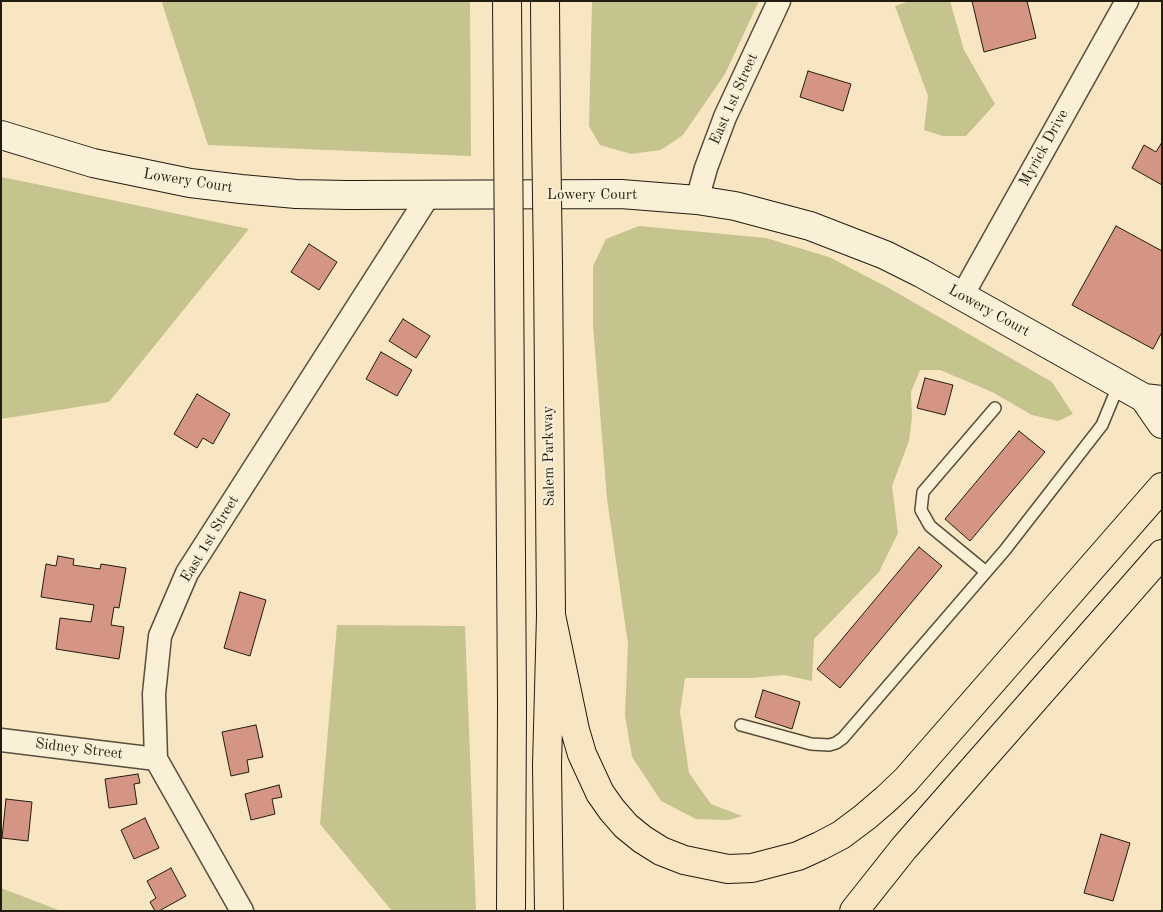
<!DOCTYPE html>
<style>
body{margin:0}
#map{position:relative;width:1163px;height:912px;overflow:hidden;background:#f8e6c2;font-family:"Old Standard TT",serif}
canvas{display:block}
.frame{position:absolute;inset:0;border:2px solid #221b10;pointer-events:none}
</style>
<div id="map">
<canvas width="1163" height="912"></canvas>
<div class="frame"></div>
</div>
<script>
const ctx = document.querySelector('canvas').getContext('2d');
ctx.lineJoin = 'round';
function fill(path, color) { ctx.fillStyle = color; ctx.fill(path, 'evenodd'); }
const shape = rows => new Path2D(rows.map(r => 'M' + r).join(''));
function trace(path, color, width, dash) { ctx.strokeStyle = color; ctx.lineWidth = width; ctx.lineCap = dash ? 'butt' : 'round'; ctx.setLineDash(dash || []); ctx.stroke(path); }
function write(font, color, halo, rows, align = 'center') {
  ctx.font = font + ' "Old Standard TT",serif'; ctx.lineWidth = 4; ctx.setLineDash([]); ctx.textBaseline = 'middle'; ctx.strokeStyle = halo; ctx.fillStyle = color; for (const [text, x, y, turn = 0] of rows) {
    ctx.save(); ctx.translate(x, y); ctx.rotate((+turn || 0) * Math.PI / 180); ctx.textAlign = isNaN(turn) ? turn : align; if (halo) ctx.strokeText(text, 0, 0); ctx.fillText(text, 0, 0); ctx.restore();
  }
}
fill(shape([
 [163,1,470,1,471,156,208,145,162,3],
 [592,1,759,1,725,74,683,135,661,150,631,154,600,145,589,126],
 [910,1,950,1,964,50,995,104,966,136,943,136,924,130,928,96,895,6],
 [1,177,31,183,249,229,109,402,1,419],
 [639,226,766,238,829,257,887,287,1052,382,1073,414,1058,421,1032,415,992,392,940,370,920,370,911,392,912,417,909,441,892,486,898,533,879,572,814,639,812,681,784,675,752,678,685,678,680,712,689,773,711,804,742,816,728,820,696,819,661,801,632,757,625,715,628,644,607,499,593,325,593,266,606,239],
 [337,625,465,626,476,911,392,911,320,824],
 [1,888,61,911,1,911]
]), '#c5c38e');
const building = shape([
 [972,1,1027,1,1036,38,984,52,972,1],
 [808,71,851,84,843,111,800,97,808,71],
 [1162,142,1162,185,1132,168,1144,145,1156,152,1162,142],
 [1116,226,1162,251,1162,332,1153,349,1072,305,1116,226],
 [309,244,337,262,319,290,291,272,309,244],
 [403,319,430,336,416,358,389,341,403,319],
 [381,352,412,370,397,396,366,379,381,352],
 [925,378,953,385,945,415,917,408,925,378],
 [197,394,230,414,213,444,203,438,197,448,174,434,197,394],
 [1019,431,1045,452,970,541,945,519,1019,431],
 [919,547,942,566,840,688,817,669,919,547],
 [58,556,74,559,73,565,100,569,101,564,126,568,119,608,114,607,111,625,124,627,119,659,56,649,60,618,91,622,94,605,41,597,46,564,56,566,58,556],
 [240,592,266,600,250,656,224,648,240,592],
 [763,690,800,702,792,729,755,717,763,690],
 [256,725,263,757,247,760,249,772,231,776,222,732,256,725],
 [138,774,140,783,134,784,137,804,109,808,105,779,138,774],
 [279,785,282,797,272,799,275,814,251,820,245,794,279,785],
 [6,799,32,802,28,841,2,838,6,799],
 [145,818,159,848,134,859,121,830,145,818],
 [1101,834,1130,843,1113,901,1084,893,1101,834],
 [171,868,186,896,159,911,155,911,150,902,156,898,147,881,171,868]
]);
fill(building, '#d59584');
trace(building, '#221b10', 1);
const lane = shape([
 [986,572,930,526,921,510,923,492,995,408],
 [741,725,811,744,829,745,836,743,843,738,1005,550,1102,425,1119,384]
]);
const street = shape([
 [697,200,706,168,725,117,779,1],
 [962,296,1127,1],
 [1,740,156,759],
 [242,911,156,759,154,694,160,636,187,573,429,195]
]);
const secondary = shape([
 [1,135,93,163,190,183,241,189,296,194,348,195,621,194,697,200,735,206,810,226,885,255,921,273,1144,398,1162,400],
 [1144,398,1162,424]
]);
const highway = shape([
 [507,1,508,129],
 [545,1,546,128],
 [509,265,512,704,511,911],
 [548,265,551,615,547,765,549,911],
 [551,615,575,730,582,754,600,793,612,810,626,826,642,839,661,851,684,860,728,869,752,868,798,856,820,846,841,835,865,817,886,799,906,780,1162,487],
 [854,911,904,848,1162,554]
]);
trace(lane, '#584e3c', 14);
trace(street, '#584e3c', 25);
trace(secondary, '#221b10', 30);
trace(highway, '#221b10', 30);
trace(lane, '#faefd7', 11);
trace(street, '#faefd7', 22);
trace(secondary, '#faefd7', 28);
trace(highway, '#f8e6c2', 28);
const highwayBridge = shape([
 [546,128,548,265],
 [508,129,509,265]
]);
trace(highwayBridge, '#221b10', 30, []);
trace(highwayBridge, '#f8e6c2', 28);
write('15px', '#221b10', '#faefd7', [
 ["East 1st Street",734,99,-66],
 ["Myrick Drive",1044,148,-61],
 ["Lowery Court",188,181,9],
 ["Lowery Court",592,195],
 ["Lowery Court",989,311,29],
 ["Salem Parkway",549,456,-91],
 ["East 1st Street",210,539,-59],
 ["Sidney Street",79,749,7]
]);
</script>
